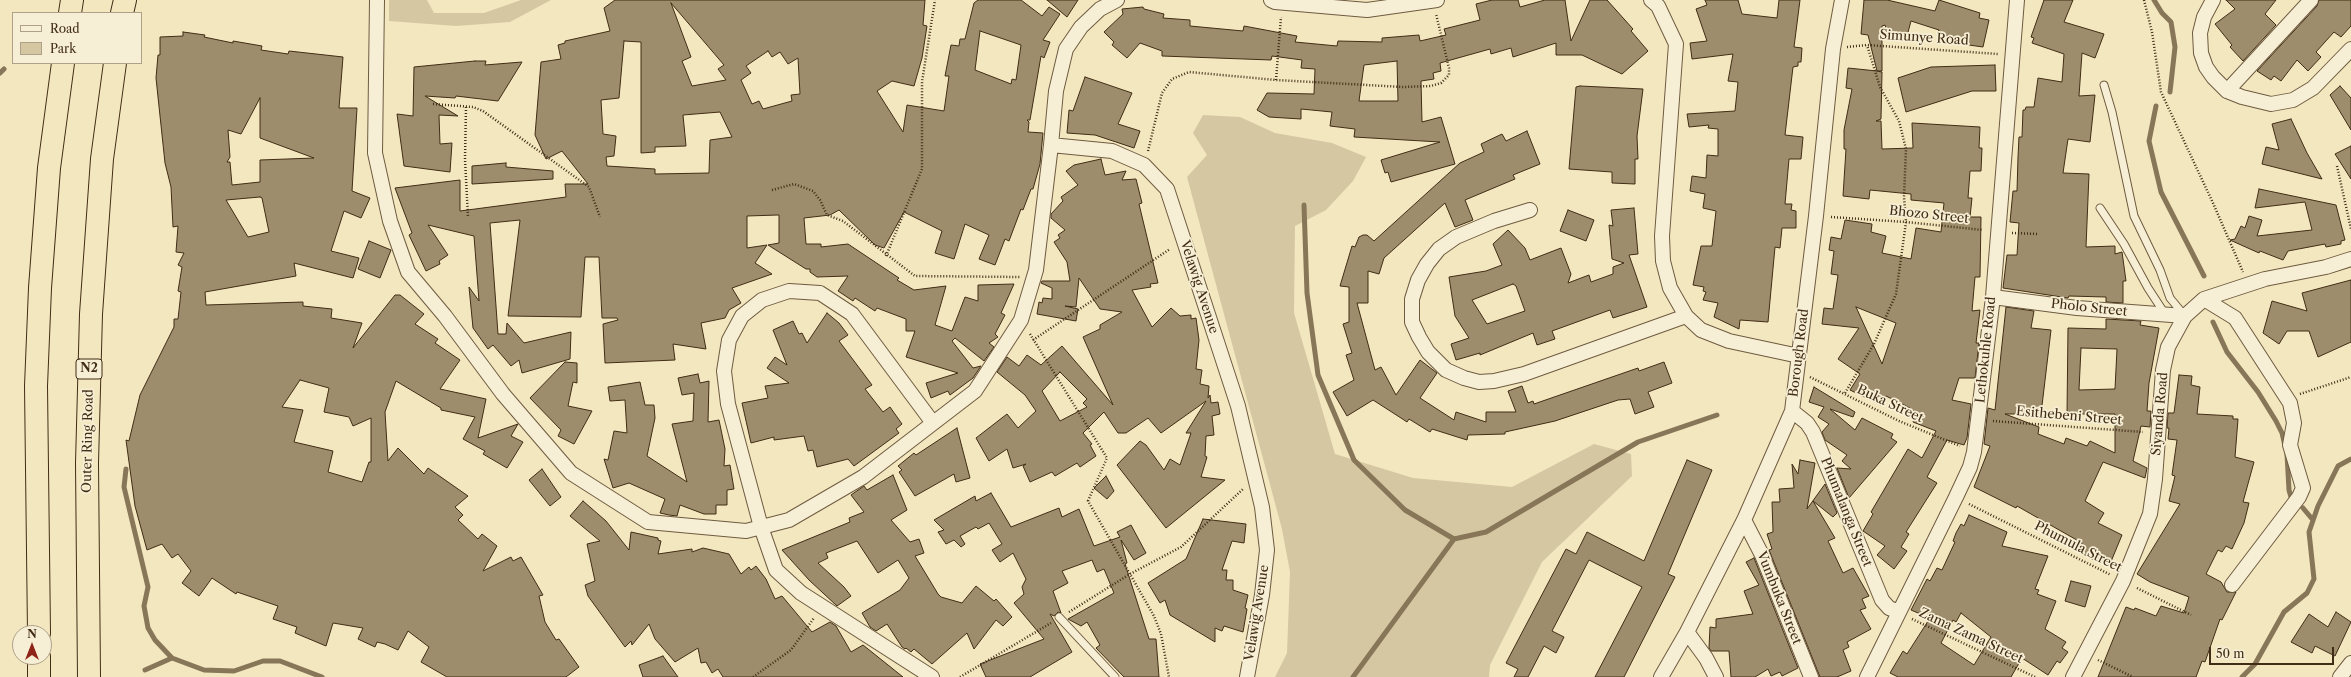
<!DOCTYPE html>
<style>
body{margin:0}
#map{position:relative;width:2351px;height:677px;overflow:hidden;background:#f3e7bf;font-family:"Libre Caslon Text",serif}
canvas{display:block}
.legend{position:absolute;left:12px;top:12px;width:130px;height:52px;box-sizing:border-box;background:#f7efd5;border:1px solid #aea188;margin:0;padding:5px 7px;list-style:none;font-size:12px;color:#412c15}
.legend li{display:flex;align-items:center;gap:8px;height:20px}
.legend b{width:20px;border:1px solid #aea188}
.north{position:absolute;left:12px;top:625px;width:40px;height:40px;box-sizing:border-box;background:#f7efd5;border:1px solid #aea188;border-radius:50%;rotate:0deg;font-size:11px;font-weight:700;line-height:16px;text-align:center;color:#412c15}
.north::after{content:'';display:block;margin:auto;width:14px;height:18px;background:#8f2418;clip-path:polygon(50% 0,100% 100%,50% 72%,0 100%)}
.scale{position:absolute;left:2209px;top:647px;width:125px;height:18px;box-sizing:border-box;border:2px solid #412c15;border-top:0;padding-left:5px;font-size:12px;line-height:14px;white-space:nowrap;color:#412c15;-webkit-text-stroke:3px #f7efd5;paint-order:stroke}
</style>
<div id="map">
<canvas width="2351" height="677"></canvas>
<ul class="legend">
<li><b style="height:5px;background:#f7efd5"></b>Road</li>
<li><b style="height:11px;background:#d5c7a2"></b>Park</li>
</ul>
<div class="north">N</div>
<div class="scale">50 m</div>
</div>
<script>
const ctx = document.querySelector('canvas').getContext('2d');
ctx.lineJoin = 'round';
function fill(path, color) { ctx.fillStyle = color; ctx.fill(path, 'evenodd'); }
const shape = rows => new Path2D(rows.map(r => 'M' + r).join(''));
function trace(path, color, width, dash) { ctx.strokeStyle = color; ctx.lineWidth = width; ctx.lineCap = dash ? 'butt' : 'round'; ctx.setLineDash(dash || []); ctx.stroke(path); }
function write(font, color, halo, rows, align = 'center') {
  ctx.font = font + ' "Libre Caslon Text",serif'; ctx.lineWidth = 3.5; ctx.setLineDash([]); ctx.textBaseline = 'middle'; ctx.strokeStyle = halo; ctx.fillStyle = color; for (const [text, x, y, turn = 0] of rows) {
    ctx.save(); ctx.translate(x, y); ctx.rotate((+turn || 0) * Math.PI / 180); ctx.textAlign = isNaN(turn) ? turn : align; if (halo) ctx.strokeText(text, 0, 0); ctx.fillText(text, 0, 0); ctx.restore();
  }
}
fill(shape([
 [389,0,427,0,434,13,484,13,521,0,551,0,510,22,456,26,389,21],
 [1203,115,1240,117,1275,133,1332,143,1366,157,1353,181,1326,210,1295,226,1294,313,1335,454,1413,478,1512,487,1594,444,1631,454,1632,476,1542,562,1490,665,1489,677,1275,677,1287,653,1290,572,1282,529,1187,177,1207,155,1193,133]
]), '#d5c7a2');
trace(shape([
 [2154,0,2162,13,2171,22,2175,47,2170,92],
 [0,73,4,69],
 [2156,106,2149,141,2161,192,2204,276],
 [1304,205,1307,293,1318,375,1354,460,1405,510,1454,539,1353,677],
 [2213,322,2227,352,2258,392,2276,421,2282,433,2285,446],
 [2287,454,2289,490,2291,497],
 [126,469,124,487,148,587,144,606,148,628,155,640,172,658,204,670,234,671,263,661,280,661,322,677],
 [2303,508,2313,520],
 [1454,539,1486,532,1638,442,1717,415],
 [145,670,172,658],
 [2242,677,2255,664,2284,612,2307,593,2314,579,2309,532,2318,506,2338,466,2351,459]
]), '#877658', 5);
const building = shape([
 [615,0,925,0,923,25,927,26,922,58,914,86,892,81,877,91,903,132,907,105,944,111,949,76,945,76,951,45,959,46,960,39,965,39,974,3,978,0,1021,0,1042,16,1049,7,1060,14,1043,40,1050,42,1044,58,1041,56,1030,120,1027,120,1029,122,1028,132,1043,133,1040,164,1033,189,1031,189,1023,210,1021,209,1009,241,1005,239,995,265,979,259,989,235,965,224,954,259,935,253,942,231,904,212,884,248,875,245,839,210,830,215,804,218,806,244,821,244,821,247,848,244,899,278,897,280,914,290,946,286,935,325,952,331,965,297,978,301,978,285,1014,284,1001,313,1005,315,995,334,998,337,989,343,994,347,984,361,955,338,952,341,973,368,981,366,973,378,950,395,948,391,931,398,926,383,958,373,906,357,915,331,906,331,906,319,877,308,875,311,855,298,853,301,838,291,848,276,817,277,810,272,810,269,806,269,768,245,779,243,779,215,778,215,747,216,747,248,767,245,755,263,772,274,732,288,741,303,729,310,725,318,701,323,706,349,673,344,675,360,605,363,603,324,618,320,617,318,602,318,599,257,585,257,581,317,508,316,520,220,490,223,498,334,506,334,507,323,524,343,571,332,570,359,522,373,519,360,511,366,493,345,488,349,473,328,469,287,479,301,474,236,428,225,448,255,439,261,440,264,426,271,409,235,412,233,395,188,460,180,460,211,566,197,565,184,588,184,562,151,546,159,535,135,541,62,561,59,558,45,565,43,565,41,610,31,604,8,615,0],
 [671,3,724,65,718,69,726,80,692,86,682,61,691,57,671,3],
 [980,31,1021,45,1016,80,1012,79,1011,84,975,70,980,31],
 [624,41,641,42,641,153,655,152,655,147,686,146,683,115,720,112,732,137,710,140,709,173,655,174,655,169,607,166,606,157,614,156,616,136,603,134,601,100,619,98,624,41],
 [768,51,772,57,780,52,788,64,798,58,800,94,791,95,792,101,763,109,759,101,752,104,741,80,751,73,746,66,768,51],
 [1047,0,1078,0,1067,17,1047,0],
 [1492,0,1518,0,1520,7,1545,0,1565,0,1571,41,1590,0,1607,0,1633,29,1631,31,1648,51,1622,74,1582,55,1556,55,1556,43,1513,57,1511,48,1491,54,1490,49,1440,63,1441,71,1433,73,1434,79,1421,81,1422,122,1441,117,1455,164,1391,182,1388,172,1385,173,1381,160,1440,142,1354,137,1355,129,1330,126,1332,112,1301,109,1301,119,1269,117,1257,110,1267,93,1314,94,1315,69,1301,68,1302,60,1272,56,1271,60,1162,56,1162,51,1140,43,1127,58,1112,45,1114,42,1104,32,1123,14,1122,9,1143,7,1144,9,1164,14,1163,18,1190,20,1190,26,1243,31,1244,26,1297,36,1295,42,1337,46,1338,41,1382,42,1382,38,1419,35,1420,41,1446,35,1444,29,1480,20,1476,4,1492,0],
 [1397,61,1398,101,1359,101,1364,65,1397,61],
 [1705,0,1738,0,1742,14,1777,18,1779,0,1800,0,1794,47,1802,48,1801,62,1798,62,1798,66,1793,67,1785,135,1803,137,1801,159,1789,159,1785,204,1792,204,1791,210,1796,211,1796,228,1782,228,1780,248,1775,247,1768,322,1740,320,1739,329,1714,317,1718,303,1703,300,1706,292,1703,291,1704,287,1693,285,1701,246,1712,246,1716,211,1703,208,1705,194,1690,191,1692,176,1706,178,1707,155,1718,156,1718,129,1708,128,1709,125,1689,127,1687,114,1735,111,1738,82,1728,81,1733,54,1692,59,1690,43,1707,41,1696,9,1707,5,1705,0],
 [1864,0,1887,0,1935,11,1939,0,1980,13,1979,18,1989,20,1983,47,1962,44,1963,40,1938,33,1939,30,1911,21,1907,36,1887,31,1885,25,1882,26,1882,71,1877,71,1882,72,1881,119,1876,121,1881,121,1882,149,1913,148,1912,123,1980,127,1979,148,1982,148,1981,171,1970,171,1968,198,1972,198,1970,217,1981,217,1980,277,1975,277,1972,311,1980,310,1976,343,1979,343,1975,378,1959,378,1952,400,1971,404,1967,438,1964,445,1947,440,1927,477,1937,483,1906,532,1909,534,1901,547,1907,551,1894,569,1877,555,1885,546,1863,531,1873,514,1871,512,1908,449,1922,458,1936,431,1913,422,1916,413,1909,411,1910,408,1886,396,1881,405,1850,390,1860,374,1838,359,1859,328,1822,324,1824,308,1833,309,1838,275,1831,274,1834,251,1829,250,1831,237,1841,239,1845,220,1872,224,1871,232,1886,236,1882,253,1911,259,1916,228,1941,232,1944,203,1911,200,1911,194,1870,190,1869,199,1843,196,1846,149,1844,149,1844,130,1852,89,1846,88,1848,68,1877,71,1868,35,1861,34,1864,0],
 [1856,307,1896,323,1882,364,1866,329,1856,307],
 [2044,0,2073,0,2064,22,2104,34,2095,58,2082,53,2079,96,2095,95,2090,142,2068,139,2063,173,2089,174,2086,247,2115,246,2115,254,2122,252,2126,281,2123,281,2123,303,2106,302,2106,297,2069,296,2068,298,2003,288,2007,255,2017,255,2019,223,2010,222,2013,191,2017,191,2018,157,2019,137,2022,137,2023,110,2025,110,2026,107,2034,107,2038,78,2062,82,2064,54,2032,43,2034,38,2031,37,2044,0],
 [2226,0,2276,0,2265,14,2276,25,2243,61,2230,47,2232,45,2215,24,2235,9,2226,0],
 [2319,0,2351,0,2351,26,2341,37,2334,32,2316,52,2321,57,2308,71,2297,60,2281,81,2274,76,2271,80,2257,71,2317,6,2319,0],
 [183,32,205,35,204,37,233,43,233,41,262,46,261,50,288,54,289,51,343,57,339,108,357,108,352,191,370,198,361,218,344,211,331,251,359,258,353,278,294,263,296,276,205,292,206,305,303,302,303,306,332,309,331,318,362,323,353,348,395,295,400,295,424,314,415,324,438,339,435,343,460,360,440,389,486,399,478,438,518,424,511,436,523,442,507,468,483,454,485,451,463,439,475,417,441,410,441,408,396,381,385,412,388,461,398,448,424,474,428,468,468,496,455,507,463,515,458,520,478,539,482,534,497,546,483,571,511,557,513,561,521,557,543,595,539,596,545,622,556,640,559,639,579,667,566,677,447,677,421,662,429,647,408,631,398,650,385,644,377,642,375,647,358,639,363,628,333,623,326,646,295,633,297,627,273,619,278,606,237,592,236,594,212,578,199,596,182,583,191,571,178,554,172,558,162,544,147,550,135,506,126,440,129,441,140,395,174,327,174,319,178,319,181,292,178,291,182,267,178,265,184,253,176,252,178,226,173,227,171,187,165,163,156,78,158,55,160,55,160,37,183,36,183,32],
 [260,98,260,138,314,158,260,160,260,182,232,185,230,162,227,162,230,157,228,130,241,134,260,98],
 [260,197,262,198,269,232,248,237,226,200,260,197],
 [300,380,329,388,324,412,349,417,353,426,371,418,371,462,369,462,362,482,328,472,333,451,294,442,303,410,282,407,300,380],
 [475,61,486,61,485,65,522,62,498,101,456,96,455,98,425,96,458,116,439,115,440,144,452,143,450,172,404,166,397,114,413,116,414,67,475,61],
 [1995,65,1996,91,1972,91,1906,112,1898,78,1931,67,1995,65],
 [1085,77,1132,93,1118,124,1140,131,1134,148,1095,135,1067,133,1069,110,1073,111,1085,77],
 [1580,86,1643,89,1637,136,1638,159,1635,159,1635,184,1612,183,1612,172,1569,169,1576,87,1580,86],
 [2340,86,2351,98,2351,130,2330,95,2340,86],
 [2291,119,2307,153,2322,179,2262,164,2266,147,2279,150,2272,124,2291,119],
 [1527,131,1540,164,1513,175,1515,179,1465,200,1473,220,1455,227,1445,203,1384,258,1379,274,1368,271,1368,303,1357,303,1375,370,1381,367,1396,395,1420,360,1437,373,1420,398,1454,420,1456,412,1486,422,1486,412,1516,412,1508,391,1522,386,1528,403,1533,401,1534,404,1638,368,1639,371,1664,362,1672,383,1648,392,1654,407,1635,414,1630,399,1618,400,1555,421,1505,432,1505,434,1468,435,1467,440,1432,429,1430,432,1409,419,1407,422,1401,418,1373,400,1347,416,1333,392,1354,380,1346,355,1352,353,1343,324,1349,322,1349,287,1340,286,1352,246,1355,247,1359,237,1363,235,1367,235,1374,241,1460,163,1484,152,1481,144,1502,134,1506,141,1527,131],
 [2351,146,2351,179,2335,154,2351,146],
 [1101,159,1105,175,1126,171,1122,180,1136,179,1142,203,1139,204,1158,283,1150,284,1151,287,1132,290,1152,327,1171,308,1180,316,1191,315,1191,319,1196,318,1199,340,1196,369,1202,370,1200,384,1209,386,1208,398,1210,395,1211,403,1218,402,1220,414,1212,416,1214,435,1206,436,1205,456,1207,457,1201,477,1225,480,1166,528,1117,465,1140,441,1146,445,1164,470,1170,459,1180,465,1191,433,1186,433,1206,401,1161,433,1148,418,1126,433,1118,433,1104,412,1083,433,1092,444,1090,445,1096,456,1080,467,1077,463,1055,476,1052,472,1030,482,1023,466,1026,464,1013,468,1007,449,989,461,976,438,1007,414,1018,428,1036,411,1025,395,997,372,1007,357,1019,366,1027,355,1041,365,1062,346,1113,405,1083,337,1100,329,1100,325,1122,312,1100,309,1079,278,1076,307,1065,306,1078,309,1076,321,1037,314,1039,302,1042,303,1043,298,1052,299,1052,288,1041,283,1042,281,1070,281,1067,262,1054,242,1060,238,1058,235,1065,230,1051,218,1051,214,1063,201,1061,197,1078,185,1066,171,1074,165,1101,159],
 [1060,372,1087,399,1083,403,1087,407,1060,421,1042,391,1060,372],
 [506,163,506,167,553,171,553,179,472,184,472,166,506,163],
 [2259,189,2336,205,2345,240,2341,241,2341,244,2326,247,2325,244,2288,251,2283,260,2260,251,2259,253,2230,240,2235,239,2241,226,2245,228,2249,216,2262,220,2257,236,2312,230,2305,202,2255,208,2259,189],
 [1634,208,1638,254,1629,255,1647,307,1613,318,1610,310,1552,331,1555,339,1537,345,1533,333,1480,355,1480,353,1456,360,1451,344,1469,338,1455,316,1449,277,1486,271,1502,265,1493,244,1508,230,1525,248,1530,260,1561,248,1571,274,1568,283,1589,275,1591,282,1613,274,1613,267,1624,263,1612,259,1609,225,1613,226,1611,210,1634,208],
 [1513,284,1516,286,1525,311,1487,324,1472,300,1513,284],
 [1568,210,1594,220,1586,241,1560,231,1568,210],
 [369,241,391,250,380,278,358,269,369,241],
 [2351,280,2351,342,2318,357,2309,331,2287,331,2279,344,2263,333,2272,301,2307,311,2302,293,2351,280],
 [2006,307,2034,311,2031,328,2051,330,2041,414,2005,414,2039,427,2038,434,2064,444,2066,438,2087,446,2090,441,2115,453,2115,414,2067,414,2068,328,2106,329,2106,319,2141,321,2140,325,2159,328,2149,383,2147,411,2151,411,2150,427,2141,426,2133,461,2147,468,2145,478,2103,462,2085,501,2104,513,2098,523,2122,535,2110,564,2092,559,2078,551,2082,543,2017,506,2016,508,1974,487,1990,446,1984,444,1988,408,1995,410,2006,307],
 [2081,348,2117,349,2115,389,2079,390,2081,348],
 [827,313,839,323,848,335,839,341,872,385,865,389,883,412,890,407,902,424,896,429,899,433,854,466,848,459,817,467,813,450,808,451,804,436,774,440,774,437,751,443,742,403,768,398,765,386,789,383,767,368,775,357,787,365,773,330,793,321,799,334,802,333,807,343,827,313],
 [565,362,577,363,577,383,573,382,568,406,592,411,574,444,558,436,561,430,530,398,565,362],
 [698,374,700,383,709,381,708,422,719,420,725,449,724,466,730,465,734,489,727,490,727,505,716,505,716,514,704,514,680,505,677,516,669,515,660,513,665,499,629,483,613,488,604,459,608,460,614,431,627,433,625,400,610,401,608,387,640,382,645,405,654,405,655,418,647,456,687,482,672,424,693,421,694,393,682,395,678,378,698,374],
 [2179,375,2192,376,2191,385,2200,387,2197,414,2233,416,2233,419,2238,419,2235,457,2254,462,2243,502,2249,503,2244,523,2232,549,2226,546,2222,552,2218,550,2206,574,2221,582,2227,592,2236,592,2222,620,2220,619,2205,662,2202,661,2196,677,2098,677,2126,607,2134,610,2135,608,2156,616,2161,606,2184,613,2189,597,2150,582,2137,574,2180,504,2169,501,2175,476,2172,475,2177,440,2168,439,2169,428,2167,428,2168,413,2174,413,2179,375],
 [1814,387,1855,412,1853,417,1830,409,1855,430,1862,418,1893,434,1891,438,1897,442,1849,498,1837,468,1851,469,1842,461,1847,455,1825,440,1822,432,1829,424,1818,417,1824,407,1809,402,1814,387],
 [957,428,970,478,956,482,954,474,915,496,899,472,902,470,898,466,914,453,916,455,957,428],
 [1687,460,1712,470,1668,574,1675,577,1624,677,1595,677,1642,587,1589,560,1552,631,1564,637,1556,653,1544,646,1528,677,1514,677,1518,669,1506,663,1566,549,1576,554,1587,532,1644,561,1687,460],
 [1800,460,1815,463,1807,509,1825,484,1837,513,1833,517,1813,501,1835,538,1828,541,1843,573,1853,568,1869,596,1862,599,1866,608,1860,610,1871,629,1847,642,1849,647,1843,650,1851,671,1837,677,1820,677,1769,550,1772,549,1767,534,1773,532,1772,502,1780,502,1779,489,1794,488,1792,464,1798,474,1800,460],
 [542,469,561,497,550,506,529,480,542,469],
 [893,475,907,510,891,520,910,542,919,539,924,553,915,556,938,594,941,597,962,603,976,586,994,601,996,599,1012,617,1003,626,996,620,974,649,967,633,932,664,914,649,911,652,906,648,905,649,902,647,887,624,876,631,870,627,862,613,900,590,909,578,898,560,878,573,857,541,826,553,828,558,818,563,844,587,851,596,837,606,809,580,782,550,850,522,849,518,864,512,851,495,864,486,867,490,893,475],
 [1106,476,1114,491,1107,499,1094,488,1106,476],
 [991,493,1011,527,1059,508,1062,517,1079,509,1094,546,1120,537,1117,532,1131,525,1146,553,1134,560,1121,540,1127,563,1125,564,1149,639,1156,639,1159,677,1124,677,1096,648,1100,645,1087,622,1081,626,1068,619,1114,593,1104,569,1097,572,1092,560,1062,571,1068,583,1053,591,1061,613,1058,612,1054,616,1050,614,1072,652,1030,677,986,677,980,664,1044,639,1014,603,1024,594,1022,587,1026,579,1013,553,1000,562,992,550,1002,544,989,523,978,529,976,527,960,536,965,544,961,547,954,540,946,544,938,532,944,530,934,520,975,496,976,501,991,493],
 [583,501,606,521,629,550,631,532,658,538,658,540,661,541,658,554,692,549,692,552,703,548,729,554,741,574,749,567,751,570,756,566,766,579,775,599,782,596,812,632,830,622,836,626,851,652,863,645,903,677,723,677,718,669,712,673,706,662,701,663,698,648,675,662,655,639,649,624,632,645,631,641,625,647,588,596,585,585,595,581,587,544,600,541,570,516,583,501],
 [1969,515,2007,532,2002,546,2048,556,2035,589,2039,590,2037,594,2056,601,2045,629,2066,642,2062,648,2068,652,2060,663,2057,661,2048,675,2022,658,2011,677,1898,677,1890,673,1903,651,1907,654,1930,618,1911,610,1927,579,1930,581,1937,568,1942,570,1955,542,1953,541,1956,533,1961,524,1964,526,1969,515],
 [1961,613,1991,637,1974,665,1941,643,1953,620,1956,622,1961,613],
 [1203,519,1246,524,1244,543,1232,541,1222,570,1227,570,1226,580,1233,580,1233,590,1248,595,1245,608,1247,609,1243,632,1224,626,1222,631,1215,628,1215,642,1170,615,1165,600,1160,603,1148,583,1186,559,1203,519],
 [1754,558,1798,668,1782,676,1780,672,1771,676,1768,669,1755,677,1731,677,1729,651,1711,651,1709,648,1710,627,1716,628,1716,619,1753,614,1744,591,1759,585,1746,562,1754,558],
 [2071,581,2091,586,2085,607,2065,601,2071,581],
 [2336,612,2351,622,2335,656,2315,646,2312,653,2291,642,2309,614,2328,627,2336,612],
 [663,656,678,677,643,677,639,665,663,656]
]);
fill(building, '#9e8d6d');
trace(building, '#412c15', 1);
const service = shape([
 [2104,85,2112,112,2134,216,2160,270,2170,298,2184,315],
 [2100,208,2124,244,2148,288,2165,314],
 [1059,617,1115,677]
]);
const minor = shape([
 [377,0,375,153,390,221,408,272,445,316,503,394,571,473,648,522,746,531,789,520,863,477,975,391,1021,320,1036,270,1051,145],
 [1117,0,1100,9,1081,27,1066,49,1056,91,1051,145,1112,151,1144,165,1167,189,1238,406,1262,507,1267,550,1262,595,1247,677],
 [1271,0,1275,2,1367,10,1437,0],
 [1651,0,1658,6,1676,44,1662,236,1663,261,1670,288,1686,316,1701,330,1729,341,1799,356],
 [2213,0,2204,17,2200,33,2201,53,2206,67,2213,77,2227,91,2242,97,2271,104,2293,100,2313,88,2351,49],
 [2227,91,2311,0],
 [1530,210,1494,221,1456,237,1439,249,1427,264,1418,280,1412,299,1412,322,1419,337,1428,352,1446,370,1464,378,1479,382,1494,381,1524,374,1686,316],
 [1993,297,2077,308,2185,316],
 [2204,299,2235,318,2290,403,2294,423,2290,445,2303,488,2299,497,2232,585],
 [1792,411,1807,423,1813,432,1882,600,1889,608,1899,612],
 [1744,520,1762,555,1811,677],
 [1687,632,1706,658,1716,677],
 [932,677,801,593,776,570,761,527,728,404,724,371,729,340,742,316,762,300,789,291,820,293,852,314,933,423],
 [1661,677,1687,632,1744,520,1792,411,1816,216,1833,49,1842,0],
 [1867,677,1956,497,1970,467,1974,452,1993,297,2017,0],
 [2073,677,2123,581,2150,514,2155,479,2163,370,2168,347,2185,316,2204,299,2265,279,2326,267,2351,259],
 [2340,677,2351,663]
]);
const motorway = shape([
 [70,13,72,0],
 [122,13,125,0],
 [39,633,36,386,40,288,49,168,63,63],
 [39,657,39,677],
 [89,677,87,463,91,314,102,159,115,63]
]);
trace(service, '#6e5b40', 9);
trace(minor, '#6e5b40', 16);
trace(motorway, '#412c15', 24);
trace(shape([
 [2144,0,2152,32,2161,92,2213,203,2243,272],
 [1847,47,1867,45,1998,54],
 [1276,80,1281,17],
 [433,104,473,107,483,111,589,187,600,217],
 [466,107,465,159,468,217],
 [1148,151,1162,93,1172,79,1189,72,1276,80,1403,87,1431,86,1441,83,1449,75,1449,68,1436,14],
 [2337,166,2351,229],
 [772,190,794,184,813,191,820,200,827,215,843,221,915,276,1020,277],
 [1831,217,1906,222,1983,230],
 [2012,233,2039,234],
 [886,256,922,169,922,82,935,0],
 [1030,334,1107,458,1088,501,1154,616,1161,634,1169,677],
 [1033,340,1170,249],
 [1810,377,1899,421,1960,446],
 [1845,393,1874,344,1896,294,1906,222,1904,197,1906,149,1899,121,1880,87,1867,45],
 [2300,394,2351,377],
 [1993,421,2143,432],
 [1969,504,2111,575],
 [2137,588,2191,615],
 [1069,612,1130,574,1181,547,1243,489],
 [1912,619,2035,677],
 [2098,660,2133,677],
 [753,677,791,650,814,618],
 [960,677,1051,623]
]), '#412c15', 2.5, [1, 2]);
trace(service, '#f7efd5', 7);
trace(minor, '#f7efd5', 14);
trace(motorway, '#f3e7bf', 22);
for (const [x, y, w] of [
 [89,369,26]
]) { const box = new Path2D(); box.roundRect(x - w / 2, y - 10, w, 20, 3); ctx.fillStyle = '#f7efd5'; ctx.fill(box); trace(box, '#412c15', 1); }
write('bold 12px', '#412c15', null, [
 ["N2",89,369]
]);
write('13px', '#412c15', '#f7efd5', [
 ["Simunye Road",1924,38,4],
 ["Bhozo Street",1929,215,6],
 ["Velawig Avenue",1199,287,72],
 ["Pholo Street",2089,308,6],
 ["Lethokuhle Road",1986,350,-84],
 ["Borough Road",1799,353,-83],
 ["Buka Street",1890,404,25],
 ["Siyanda Road",2160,414,-85],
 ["Esithebeni Street",2069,416,5],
 ["Outer Ring Road",88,441,-89],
 ["Phumalanga Street",1846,512,68],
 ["Phumula Street",2078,547,27],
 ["Vumbuka Street",1779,598,68],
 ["Velawig Avenue",1257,613,-81],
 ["Zama Zama Street",1971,636,25]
]);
</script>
